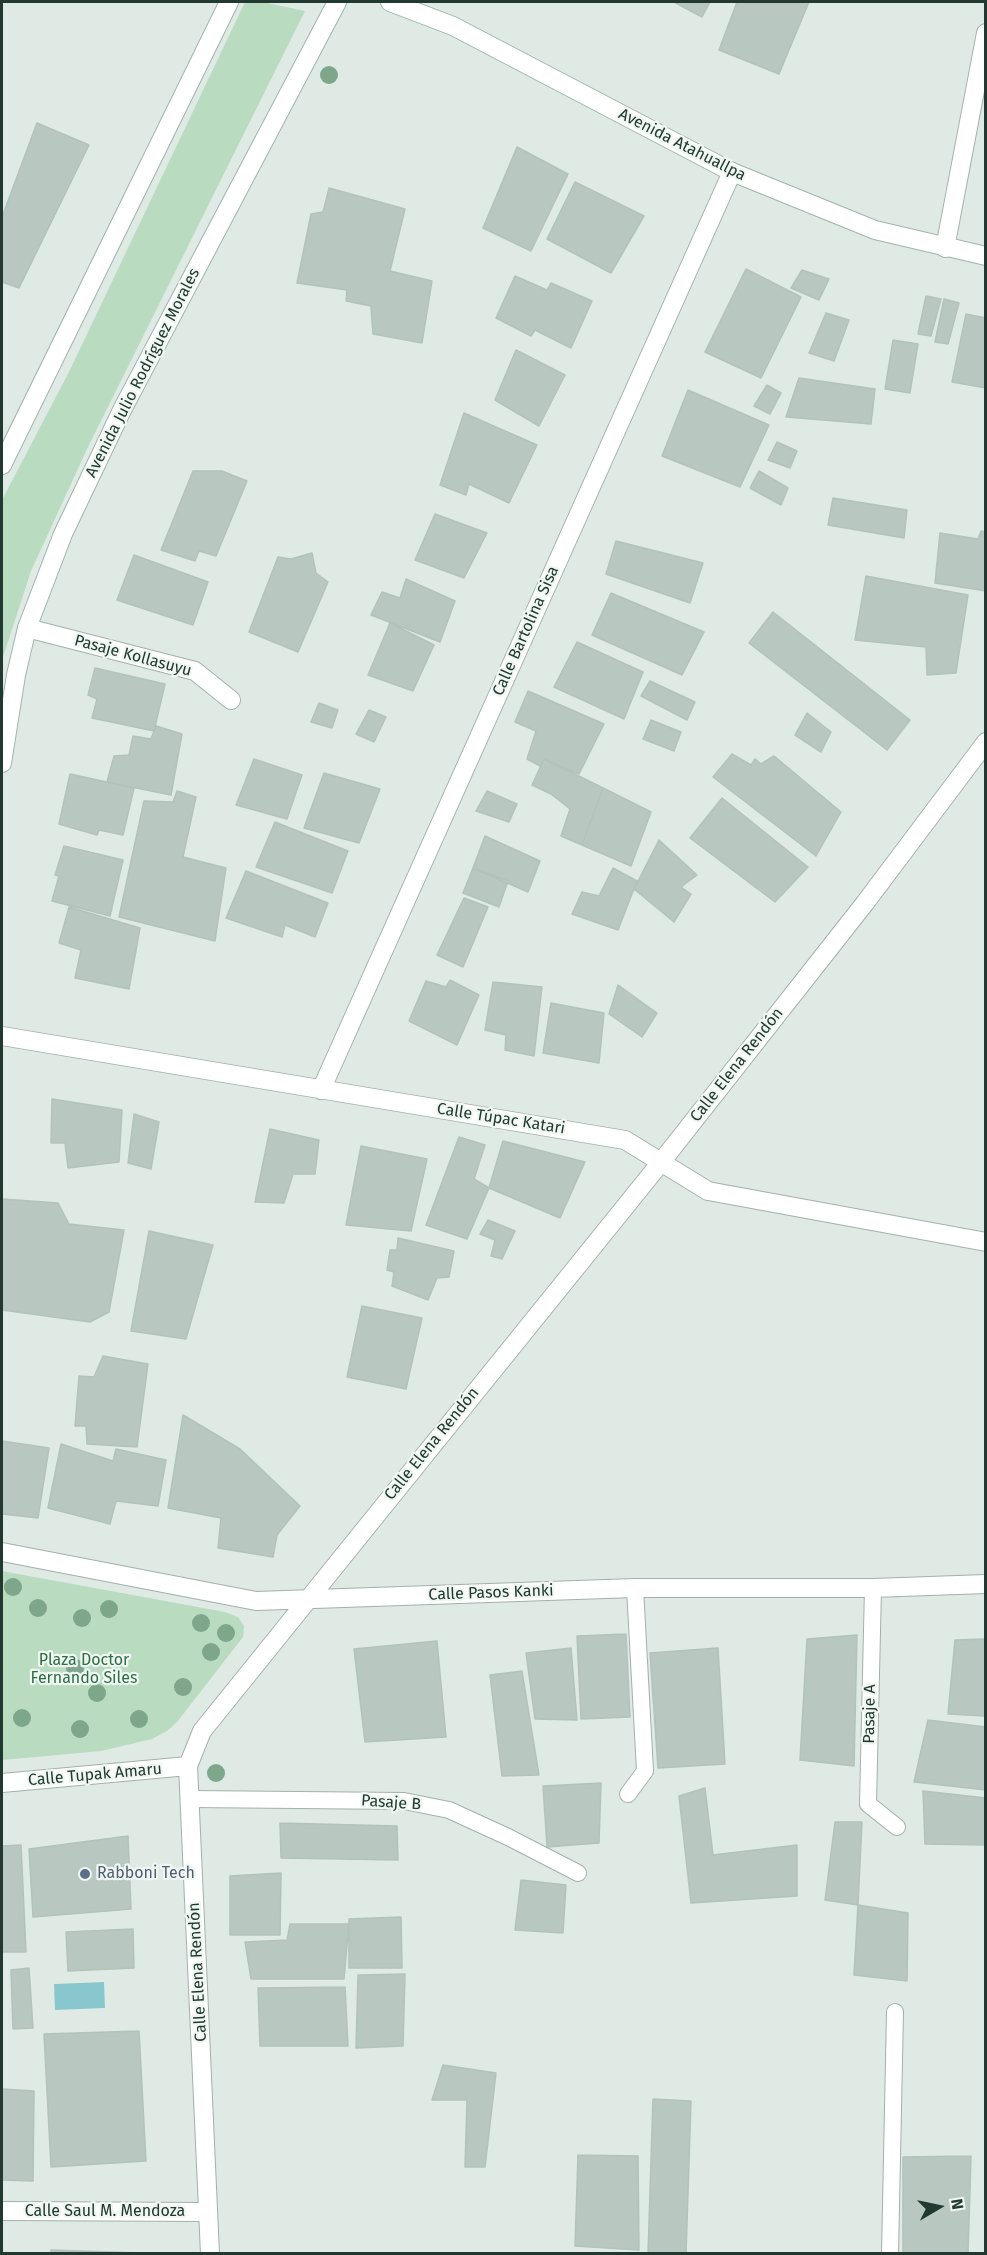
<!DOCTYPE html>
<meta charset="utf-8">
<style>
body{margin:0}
#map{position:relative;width:987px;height:2255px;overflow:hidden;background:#dfeae5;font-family:"Fira Sans",sans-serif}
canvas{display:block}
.frame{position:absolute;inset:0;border:3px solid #213931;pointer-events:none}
.north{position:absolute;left:909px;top:2177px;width:60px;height:60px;-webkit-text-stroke:4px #f0f7f3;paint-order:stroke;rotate:81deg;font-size:16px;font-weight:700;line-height:24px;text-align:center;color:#213931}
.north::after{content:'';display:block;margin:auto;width:21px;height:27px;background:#213931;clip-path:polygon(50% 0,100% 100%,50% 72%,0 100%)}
</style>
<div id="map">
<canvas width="987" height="2255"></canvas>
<div class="frame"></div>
<div class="north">N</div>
</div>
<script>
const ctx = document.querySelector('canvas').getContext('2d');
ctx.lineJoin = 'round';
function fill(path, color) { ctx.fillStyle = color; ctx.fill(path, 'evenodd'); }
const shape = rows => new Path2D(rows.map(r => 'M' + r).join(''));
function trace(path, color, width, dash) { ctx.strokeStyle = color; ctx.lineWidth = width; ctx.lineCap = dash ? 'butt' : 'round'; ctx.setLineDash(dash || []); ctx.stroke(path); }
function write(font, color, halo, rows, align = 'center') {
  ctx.font = font + ' "Fira Sans",sans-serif'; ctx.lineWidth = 4.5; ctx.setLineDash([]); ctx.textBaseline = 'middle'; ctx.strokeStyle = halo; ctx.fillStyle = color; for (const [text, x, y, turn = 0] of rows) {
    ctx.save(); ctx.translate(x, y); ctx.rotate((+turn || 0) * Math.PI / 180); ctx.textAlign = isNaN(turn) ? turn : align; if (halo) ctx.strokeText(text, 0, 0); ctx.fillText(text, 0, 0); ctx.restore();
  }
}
fill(shape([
 [245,2,262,2,305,11,87,449,31,571,2,660,2,500,69,372],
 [2,1571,225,1612,238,1617,244,1626,243,1637,177,1722,167,1731,152,1739,101,1751,2,1760]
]), '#b9dbc0');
fill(shape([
 [104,1982,105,2008,55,2010,54,1984]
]), '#89c7ce');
const building = shape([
 [674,2,710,2,702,17,674,2],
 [737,2,809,2,779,74,719,50,737,2],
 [37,123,89,145,19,288,2,282,2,217,37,123],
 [517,147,568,174,531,251,483,228,517,147],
 [575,182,644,216,611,273,547,239,575,182],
 [329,188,405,209,390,271,432,281,422,343,373,334,371,306,346,301,347,290,297,283,311,214,323,212,329,188],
 [746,269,801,297,761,378,705,352,746,269],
 [802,270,829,279,819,300,791,288,802,270],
 [515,276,547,290,551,283,592,301,571,348,535,330,531,336,496,318,515,276],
 [926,296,941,299,931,336,918,334,926,296],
 [944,299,959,303,948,344,935,342,944,299],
 [826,313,849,320,834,361,809,353,826,313],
 [966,314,986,318,986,388,952,382,966,314],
 [893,340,918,344,910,393,885,389,893,340],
 [516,350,565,375,539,426,495,400,516,350],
 [799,378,875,389,871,424,786,417,799,378],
 [767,385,781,393,770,414,754,406,767,385],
 [688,390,769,425,740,487,662,456,688,390],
 [464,413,537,445,509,503,469,484,466,495,440,485,464,413],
 [777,442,797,451,790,468,768,460,777,442],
 [193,471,222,471,247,481,216,556,199,551,195,561,161,550,193,471],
 [759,471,788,488,781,505,750,488,759,471],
 [833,498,907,510,904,538,828,525,833,498],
 [435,514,487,533,464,578,415,560,435,514],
 [981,531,986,532,986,591,935,583,940,533,978,539,981,531],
 [616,541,703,563,690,603,606,574,616,541],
 [312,553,316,573,328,582,298,652,249,632,278,557,291,559,312,553],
 [134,555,208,582,193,625,117,600,134,555],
 [866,576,968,595,956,673,927,675,926,647,855,640,866,576],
 [406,579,455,601,440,642,371,615,382,592,400,598,406,579],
 [611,593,704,632,682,675,592,635,611,593],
 [773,612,910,720,887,750,749,643,773,612],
 [390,623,434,645,413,691,368,675,390,623],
 [577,642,643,672,624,719,554,687,577,642],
 [95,668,165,684,154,731,92,718,97,699,88,695,95,668],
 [650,681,695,702,687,720,641,696,650,681],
 [528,691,604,724,579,774,544,759,540,766,527,759,536,731,515,722,528,691],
 [319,703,338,710,332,728,311,722,319,703],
 [369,710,386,717,374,742,356,734,369,710],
 [807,713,831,732,821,752,795,735,807,713],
 [651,720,681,732,674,751,643,739,651,720],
 [156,726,182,734,171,795,107,782,114,756,129,755,133,736,151,739,156,726],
 [732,754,751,765,755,759,761,764,774,756,841,812,816,856,713,777,732,754],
 [254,759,302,775,287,819,236,805,254,759],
 [544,759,603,788,582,845,561,836,570,809,551,794,532,785,544,759],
 [324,773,380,789,359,843,304,828,324,773],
 [70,774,134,788,123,835,99,830,97,835,59,824,70,774],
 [603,788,651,812,631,866,582,845,603,788],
 [177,791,196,797,183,857,226,868,215,941,119,917,144,801,173,802,177,791],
 [487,791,517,804,509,822,476,811,487,791],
 [722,798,808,867,775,902,690,838,722,798],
 [275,822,348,851,332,893,256,867,275,822],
 [485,836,540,861,528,892,473,868,485,836],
 [659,840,697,875,681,887,691,894,674,922,634,889,659,840],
 [64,846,123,860,110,916,52,901,59,876,55,875,64,846],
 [473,868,508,881,499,907,463,893,473,868],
 [613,868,637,881,618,930,572,914,582,892,599,896,613,868],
 [246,871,328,903,315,937,285,925,282,937,226,918,246,871],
 [464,898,488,907,463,967,437,955,464,898],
 [69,907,140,928,129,989,75,978,81,950,59,943,69,907],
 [450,980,479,995,457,1045,409,1021,426,981,446,987,450,980],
 [493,982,542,987,534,1056,505,1050,506,1035,485,1030,493,982],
 [618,985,657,1013,642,1037,609,1014,618,985],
 [551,1003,604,1013,599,1063,543,1053,551,1003],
 [52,1099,122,1110,119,1162,68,1168,65,1143,51,1143,52,1099],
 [134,1114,159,1122,151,1169,128,1163,134,1114],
 [270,1129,319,1140,315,1174,293,1174,284,1203,255,1202,270,1129],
 [459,1137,485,1145,474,1179,489,1188,467,1239,426,1225,459,1137],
 [503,1141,585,1162,560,1218,489,1188,503,1141],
 [361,1146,427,1159,411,1231,346,1225,361,1146],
 [2,1199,58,1203,69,1224,124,1230,109,1312,90,1322,2,1310,2,1199],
 [488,1220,515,1231,502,1259,491,1256,495,1240,480,1234,488,1220],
 [149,1231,213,1245,186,1339,131,1331,149,1231],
 [398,1238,454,1251,449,1277,437,1278,428,1300,392,1286,394,1272,387,1270,390,1250,397,1250,398,1238],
 [362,1306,422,1318,406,1389,347,1377,362,1306],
 [103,1356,148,1364,137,1447,87,1444,86,1426,75,1426,79,1376,94,1377,103,1356],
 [183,1415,240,1449,300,1506,277,1535,273,1557,218,1548,221,1518,168,1508,183,1415],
 [2,1441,49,1448,38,1518,2,1514,2,1441],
 [61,1444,113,1461,116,1449,166,1460,158,1506,116,1501,110,1524,48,1508,61,1444],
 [626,1634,630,1717,581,1719,577,1636,626,1634],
 [857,1635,854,1766,800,1760,807,1639,857,1635],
 [986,1639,986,1716,948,1714,955,1640,986,1639],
 [437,1641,446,1737,365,1742,354,1649,437,1641],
 [571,1648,577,1720,535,1719,526,1653,571,1648],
 [718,1648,725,1764,658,1768,650,1653,718,1648],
 [522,1671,539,1775,502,1776,490,1675,522,1671],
 [928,1720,986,1727,986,1790,914,1782,928,1720],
 [601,1783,599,1843,547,1847,543,1786,601,1783],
 [705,1788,713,1855,797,1845,797,1896,691,1903,679,1796,705,1788],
 [923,1791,986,1798,986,1845,925,1844,923,1791],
 [835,1822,862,1822,858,1905,825,1900,835,1822],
 [280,1823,397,1826,398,1860,281,1858,280,1823],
 [128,1836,131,1909,33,1917,29,1849,128,1836],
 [21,1845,26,1952,2,1952,2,1846,21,1845],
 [281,1873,280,1935,230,1935,230,1876,281,1873],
 [521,1880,566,1885,563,1933,515,1930,521,1880],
 [858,1905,908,1913,907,1981,854,1975,858,1905],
 [401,1917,402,1968,349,1968,349,1919,401,1917],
 [290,1924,349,1924,344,1979,251,1979,245,1942,287,1940,290,1924],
 [133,1929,134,1968,68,1971,66,1932,133,1929],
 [29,1968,33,2028,13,2029,11,1970,29,1968],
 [405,1974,403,2046,356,2048,358,1975,405,1974],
 [345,1987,348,2046,260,2046,258,1988,345,1987],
 [139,2031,146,2161,51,2167,44,2034,139,2031],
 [443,2065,496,2073,485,2167,465,2167,467,2100,432,2100,443,2065],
 [2,2089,34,2091,33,2181,2,2180,2,2089],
 [653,2099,691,2101,686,2254,648,2254,653,2099],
 [578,2155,638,2156,639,2250,575,2246,578,2155],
 [971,2156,968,2254,903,2254,903,2157,971,2156],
 [51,2250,141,2253,51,2254,51,2250]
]);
fill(building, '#b8c7c0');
trace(building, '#b2c3bb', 1.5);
const service = shape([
 [873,1588,868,1804,897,1827],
 [628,1794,645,1771,635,1588],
 [190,1799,404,1801,449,1810,508,1837,578,1873],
 [890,2254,895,2012]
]);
const minor = shape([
 [945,248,986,33],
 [27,628,195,671,231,700],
 [2,1036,625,1140,708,1191,986,1242],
 [321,1090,732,172],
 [2,1552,256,1601,635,1588,873,1588,986,1584],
 [2,1783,188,1766],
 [2,2211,208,2212],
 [210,2254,188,1766,202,1731,662,1161,865,903,986,742]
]);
const secondary = shape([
 [390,2,453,26,732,172,875,230,986,256],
 [2,465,229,2],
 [2,763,16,675,27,628,63,534,122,410,337,2]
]);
trace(service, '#a2b1ab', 18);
trace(minor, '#a2b1ab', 20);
trace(secondary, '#9fb5ac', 20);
trace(service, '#fff', 16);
trace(minor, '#fff', 18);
trace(secondary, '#fff', 18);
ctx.fillStyle = '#7da68b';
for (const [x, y] of [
 [329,75],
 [13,1587],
 [38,1608],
 [109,1609],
 [82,1618],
 [201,1623],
 [226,1633],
 [211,1652],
 [75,1668],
 [183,1687],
 [97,1693],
 [22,1718],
 [139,1719],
 [80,1729],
 [216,1773]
]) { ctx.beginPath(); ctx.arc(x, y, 9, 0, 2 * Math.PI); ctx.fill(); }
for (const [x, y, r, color] of [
 [85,1874,6,"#5c6f8a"]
]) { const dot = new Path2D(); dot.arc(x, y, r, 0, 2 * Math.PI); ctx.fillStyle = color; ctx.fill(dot); trace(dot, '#f0f7f3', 2); }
write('16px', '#213931', '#f0f7f3', [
 ["Avenida Atahuallpa",682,145,27],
 ["Avenida Julio Rodríguez Morales",143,373,-63],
 ["Calle Bartolina Sisa",526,631,-66],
 ["Pasaje Kollasuyu",133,656,15],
 ["Calle Elena Rendón",737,1065,-52],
 ["Calle Túpac Katari",501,1119,9],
 ["Calle Elena Rendón",432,1444,-51],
 ["Calle Pasos Kanki",491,1593,-2],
 ["Pasaje A",870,1714,-89],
 ["Calle Tupak Amaru",95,1775,-5],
 ["Pasaje B",391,1803,4],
 ["Calle Elena Rendón",198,1972,-93],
 ["Calle Saul M. Mendoza",105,2212]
]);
write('16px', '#2d6e42', '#f0f7f3', [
 ["Plaza Doctor",84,1661],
 ["Fernando Siles",84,1679]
]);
write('16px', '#4e5e75', '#f0f7f3', [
 ["Rabboni Tech",97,1874]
], 'left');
</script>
